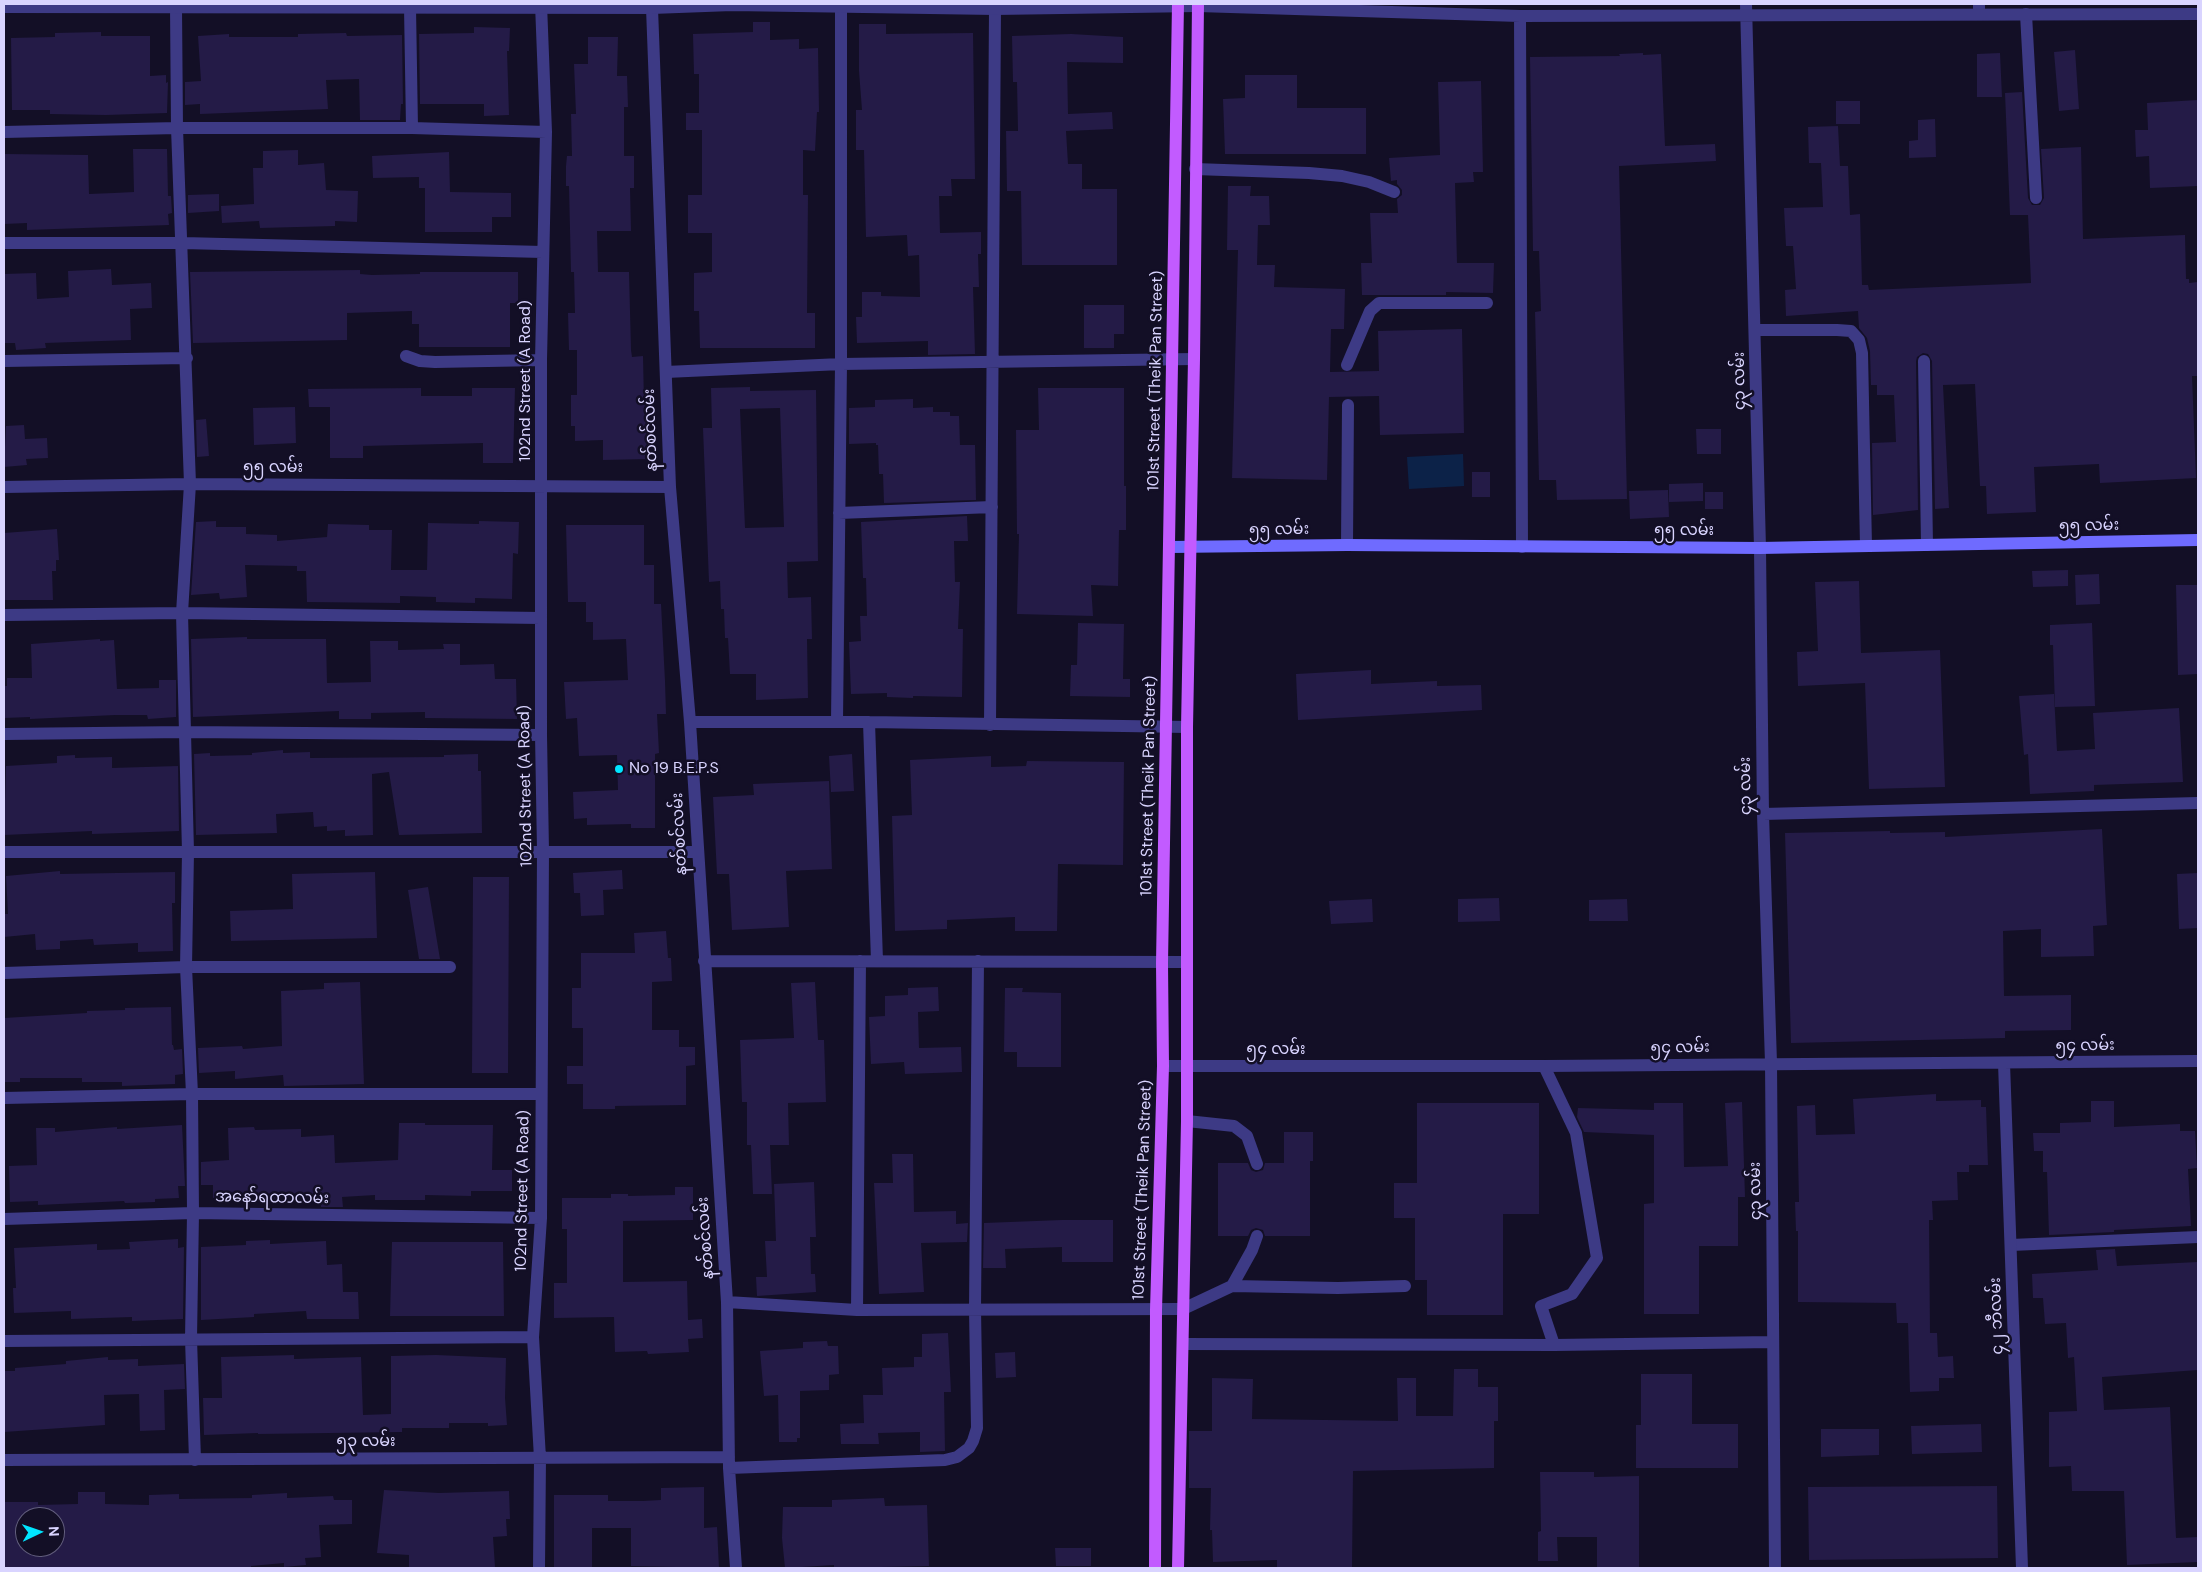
<!DOCTYPE html>
<meta charset="utf-8">
<style>
body{margin:0}
#map{position:relative;width:2202px;height:1572px;overflow:hidden;background:#130f26;font-family:"DM Sans",sans-serif}
canvas{display:block}
.frame{position:absolute;inset:0;border:5px solid #d9d4ff;pointer-events:none}
.north{position:absolute;left:15px;top:1507px;width:50px;height:50px;box-sizing:border-box;background:#130f26;border:1px solid #625e7d;border-radius:50%;rotate:87deg;font-size:14px;font-weight:700;line-height:20px;text-align:center;color:#d9d4ff}
.north::after{content:'';display:block;margin:auto;width:18px;height:22px;background:#00e5ff;clip-path:polygon(50% 0,100% 100%,50% 72%,0 100%)}
</style>
<div id="map">
<canvas width="2202" height="1572"></canvas>
<div class="frame"></div>
<div class="north">N</div>
</div>
<script>
const ctx = document.querySelector('canvas').getContext('2d');
ctx.lineJoin = 'round';
function fill(path, color) { ctx.fillStyle = color; ctx.fill(path, 'evenodd'); }
const shape = rows => new Path2D(rows.map(r => 'M' + r).join(''));
function trace(path, color, width, dash) { ctx.strokeStyle = color; ctx.lineWidth = width; ctx.lineCap = dash ? 'butt' : 'round'; ctx.setLineDash(dash || []); ctx.stroke(path); }
function write(font, color, halo, rows, align = 'center') {
  ctx.font = font + ' "DM Sans","Noto Sans Myanmar",sans-serif'; ctx.lineWidth = 5; ctx.setLineDash([]); ctx.textBaseline = 'middle'; ctx.strokeStyle = halo; ctx.fillStyle = color; for (const [text, x, y, turn = 0] of rows) {
    ctx.save(); ctx.translate(x, y); ctx.rotate((+turn || 0) * Math.PI / 180); ctx.textAlign = isNaN(turn) ? turn : align; if (halo) ctx.strokeText(text, 0, 0); ctx.fillText(text, 0, 0); ctx.restore();
  }
}
fill(shape([
 [1463,454,1464,486,1409,489,1407,457]
]), '#0c2248');
fill(shape([
 [753,22,770,22,770,40,799,39,799,49,818,48,819,112,817,112,815,151,803,150,803,195,808,195,807,313,815,313,815,348,700,348,699,311,694,311,694,273,712,272,712,233,688,233,688,195,702,195,702,130,686,130,686,113,699,113,699,74,694,74,693,34,753,32],
 [859,24,886,24,886,34,973,33,975,179,951,179,952,196,939,196,940,233,981,232,981,254,978,254,979,287,973,287,975,354,928,355,928,341,857,343,856,317,862,317,862,292,881,292,881,296,920,297,919,255,908,256,907,235,866,237,864,150,856,150,856,110,862,110,859,71],
 [474,27,510,28,509,51,507,51,509,115,484,116,484,104,420,104,419,34,474,33],
 [101,32,101,36,150,36,150,76,166,75,166,83,168,82,167,113,106,115,50,114,50,110,12,110,11,38,55,37,55,33],
 [346,33,347,36,402,35,403,104,401,104,400,120,360,120,359,79,326,80,328,109,200,114,200,104,185,105,185,82,201,81,198,36,229,34,229,37,298,37,298,34],
 [1071,34,1123,37,1123,63,1067,62,1068,114,1112,112,1113,129,1066,131,1068,164,1082,164,1082,189,1117,189,1117,265,1022,265,1021,191,1007,191,1006,131,1018,131,1017,82,1013,82,1012,36],
 [588,37,618,37,617,76,627,76,628,107,624,107,624,156,634,156,634,188,630,188,631,231,597,231,598,272,629,272,631,350,632,357,643,356,644,403,648,403,648,459,603,460,603,440,575,441,575,426,571,426,571,395,577,395,577,350,569,350,568,313,575,313,574,272,571,272,569,186,566,186,566,166,567,156,572,156,571,114,576,114,574,64,588,64],
 [2075,50,2079,109,2059,111,2054,52],
 [1643,53,1643,55,1661,54,1665,146,1715,144,1716,161,1619,166,1627,499,1557,500,1556,480,1539,480,1535,312,1541,311,1539,251,1533,251,1530,57,1620,56,1619,54],
 [2000,53,2002,97,1977,97,1977,54],
 [1245,75,1297,75,1297,108,1366,108,1366,154,1225,154,1223,99,1245,98],
 [1481,81,1483,172,1473,172,1474,182,1455,183,1457,263,1494,263,1493,293,1446,292,1446,295,1362,295,1361,263,1372,263,1370,213,1398,213,1397,199,1402,195,1402,190,1397,184,1397,180,1391,181,1389,158,1440,155,1438,82],
 [2022,92,2028,198,2032,205,2040,205,2044,198,2041,149,2081,147,2083,239,2185,235,2186,279,2189,279,2189,283,2198,282,2198,376,2192,376,2196,478,2100,483,2099,464,2034,467,2036,512,1987,514,1986,486,1980,486,1975,384,1943,385,1949,508,1935,509,1932,361,1928,354,1923,353,1917,357,1916,361,1918,510,1873,515,1872,443,1896,442,1894,395,1877,395,1877,385,1871,385,1870,351,1867,338,1859,328,1858,311,1786,316,1785,290,1796,289,1793,246,1786,246,1784,208,1823,207,1821,163,1809,163,1808,127,1838,126,1840,166,1848,166,1850,215,1860,214,1862,285,1868,285,1869,290,2031,283,2028,215,2010,215,2005,93],
 [2198,100,2198,186,2150,188,2149,156,2136,157,2135,130,2148,130,2147,103],
 [1836,101,1860,101,1860,124,1836,124],
 [1935,119,1936,157,1909,158,1909,141,1918,140,1918,120],
 [133,149,167,149,168,196,171,196,172,213,168,214,169,225,27,230,27,223,4,224,4,154,88,155,89,194,114,193,134,192],
 [298,150,298,165,324,163,326,190,358,191,357,222,335,221,335,226,260,228,259,221,222,223,221,206,254,204,253,168,263,168,263,151],
 [449,152,450,192,511,193,511,217,492,217,492,232,425,232,425,188,419,188,419,177,373,178,372,156],
 [1228,186,1251,186,1250,196,1269,196,1270,225,1258,225,1257,265,1275,265,1274,287,1345,289,1344,329,1331,329,1330,372,1379,371,1378,331,1462,329,1464,433,1380,435,1379,396,1329,397,1327,480,1232,478,1238,250,1227,250],
 [219,194,219,211,188,213,188,195],
 [111,269,112,285,151,283,152,308,130,309,131,340,45,343,46,348,16,350,15,343,4,343,4,274,36,273,37,299,69,297,68,271],
 [360,270,360,274,372,275,420,274,420,272,518,272,518,303,510,303,510,347,419,347,419,324,412,324,412,311,347,313,347,340,193,343,190,272],
 [1084,305,1124,305,1124,334,1114,334,1114,348,1084,348],
 [750,387,750,391,816,390,818,561,787,562,788,598,811,597,812,639,807,639,808,698,756,700,756,674,730,674,728,638,725,638,724,609,721,609,720,581,709,582,703,428,712,428,711,388],
 [780,408,784,527,745,528,740,409],
 [421,388,421,396,472,396,472,388,515,388,513,463,483,463,483,443,363,446,363,458,330,458,330,407,309,407,308,389],
 [1038,388,1124,388,1124,486,1126,486,1126,530,1119,530,1118,586,1091,585,1093,616,1017,614,1019,534,1017,534,1016,430,1039,430],
 [913,399,913,408,933,407,933,412,950,412,950,416,959,416,960,445,975,445,976,500,884,503,883,474,879,474,878,445,876,445,876,443,849,444,849,408,875,407,875,400],
 [295,407,296,443,254,445,253,408],
 [206,419,209,456,197,457,196,420],
 [24,425,25,439,47,438,48,458,26,459,27,465,4,467,6,426],
 [1696,429,1721,429,1721,454,1697,454],
 [1472,472,1490,472,1490,497,1472,497],
 [1703,483,1703,501,1669,502,1669,484],
 [1668,490,1669,517,1630,519,1629,491],
 [1705,492,1723,492,1723,509,1705,509],
 [967,516,968,541,954,541,955,582,960,582,958,629,963,629,962,697,913,696,913,698,887,697,887,693,851,694,849,642,861,641,860,616,867,616,866,578,863,578,861,522],
 [216,521,216,527,246,527,246,534,277,535,277,541,327,537,328,524,369,525,369,530,392,530,391,570,427,570,428,523,479,524,479,521,519,522,518,554,513,553,512,599,475,598,475,603,436,602,436,597,400,596,400,603,307,602,306,571,297,571,297,566,245,565,247,597,220,599,219,593,191,595,196,522],
 [566,525,644,525,644,565,654,565,654,604,661,604,665,681,666,714,657,714,659,753,655,754,655,828,631,828,631,824,587,825,587,818,574,819,573,792,618,790,617,755,579,756,577,718,566,719,564,682,628,680,626,639,593,640,593,622,586,622,586,602,568,602],
 [57,529,59,560,56,560,56,571,52,571,53,600,4,600,4,533],
 [2068,570,2068,586,2033,587,2032,571],
 [2099,574,2100,604,2076,605,2075,575],
 [1859,581,1861,653,1940,650,1945,787,1869,789,1865,683,1798,686,1797,652,1818,651,1815,582],
 [2176,585,2198,585,2198,674,2178,675],
 [1078,623,1124,624,1123,679,1130,679,1130,697,1070,696,1071,665,1077,665],
 [2092,623,2095,706,2055,707,2053,645,2050,645,2050,625],
 [247,637,247,639,326,639,327,683,371,682,370,641,398,641,398,650,444,649,443,644,460,644,460,665,494,664,495,679,516,679,517,719,425,718,425,712,371,713,371,719,339,719,339,711,193,717,191,639],
 [100,639,100,641,114,640,117,689,159,688,159,680,176,680,176,717,148,719,147,715,115,715,30,719,30,717,4,718,4,686,7,686,7,678,32,678,31,644],
 [1371,670,1371,684,1437,681,1437,686,1481,685,1482,710,1298,720,1296,674],
 [2054,694,2057,751,2095,749,2093,713,2179,708,2183,782,2094,785,2094,791,2030,794,2028,754,2024,755,2019,696],
 [283,750,283,753,310,752,310,758,444,757,444,755,478,754,478,771,481,771,482,833,399,835,389,772,372,774,373,835,345,836,345,830,327,831,327,826,314,827,313,812,276,814,277,833,196,835,194,754,210,753,210,756,252,755,252,753],
 [852,754,854,791,831,792,829,756],
 [75,755,75,758,112,757,112,768,178,766,179,831,92,834,92,831,4,835,6,766,57,763,57,756],
 [991,756,991,767,1026,766,1027,761,1124,762,1123,865,1058,864,1057,931,1015,931,1015,917,947,920,947,929,895,931,892,816,912,815,910,760],
 [829,781,832,869,786,871,789,927,732,930,729,874,717,874,713,797,754,795,753,784],
 [2102,829,2107,925,2093,926,2094,956,2041,957,2041,929,2003,931,2004,996,2071,995,2071,1030,2005,1031,2005,1038,1791,1043,1785,833,1890,831,1890,833,1945,832,1945,837],
 [622,870,623,889,603,890,604,915,581,916,580,893,574,893,573,873],
 [60,871,60,874,175,872,175,903,172,903,173,951,138,952,138,943,94,945,93,939,60,941,60,949,36,950,35,934,4,937,4,914,8,914,6,876],
 [375,872,377,938,231,941,230,911,293,909,292,874],
 [2198,873,2198,928,2179,929,2177,874],
 [473,877,509,877,508,1073,472,1073],
 [428,887,440,959,419,959,408,890],
 [1499,898,1500,921,1458,922,1458,899],
 [1372,899,1373,922,1331,924,1329,901],
 [1627,899,1628,921,1589,921,1589,900],
 [666,931,668,958,671,958,672,981,652,982,652,1030,679,1030,679,1047,695,1047,695,1065,686,1066,686,1105,615,1106,615,1109,583,1109,583,1084,567,1084,567,1066,583,1066,583,1028,572,1028,572,988,581,988,581,953,635,953,634,933],
 [360,982,364,1084,284,1086,283,1075,235,1079,235,1071,199,1073,198,1048,242,1046,243,1049,282,1046,281,991,324,989,324,983],
 [815,982,818,1040,824,1040,826,1102,788,1103,789,1145,770,1145,772,1194,753,1194,751,1145,747,1145,747,1102,742,1102,740,1040,794,1038,791,983],
 [938,987,939,1011,918,1012,919,1048,961,1047,962,1072,905,1074,904,1062,871,1064,869,1017,885,1016,885,996,908,995,908,988],
 [1005,988,1023,988,1022,992,1061,993,1061,1067,1017,1067,1017,1052,1004,1052],
 [171,1007,172,1045,173,1045,174,1050,182,1049,183,1074,175,1075,175,1084,122,1086,122,1082,82,1082,82,1078,20,1078,20,1082,4,1082,4,1018,87,1013,87,1011,125,1010,125,1008],
 [1936,1094,1936,1101,1981,1100,1981,1107,1986,1107,1988,1165,1969,1165,1969,1172,1957,1172,1958,1200,1932,1201,1933,1220,1929,1220,1930,1333,1937,1333,1938,1357,1953,1356,1954,1378,1939,1378,1939,1391,1910,1392,1908,1323,1897,1323,1896,1303,1798,1302,1798,1231,1796,1231,1795,1202,1799,1202,1797,1106,1815,1105,1816,1135,1855,1134,1853,1099],
 [2091,1101,2114,1101,2114,1127,2180,1124,2180,1131,2195,1131,2197,1168,2188,1169,2191,1226,2114,1230,2114,1232,2049,1235,2047,1172,2043,1172,2043,1151,2034,1151,2033,1133,2060,1133,2060,1123,2091,1122],
 [1742,1102,1745,1197,1738,1197,1738,1246,1699,1246,1699,1314,1644,1314,1644,1204,1654,1203,1654,1135,1584,1132,1577,1117,1578,1108,1654,1110,1654,1103,1683,1103,1684,1167,1728,1166,1725,1103],
 [1417,1103,1539,1103,1539,1214,1503,1214,1503,1315,1427,1315,1427,1280,1415,1280,1415,1218,1394,1218,1394,1183,1417,1183],
 [399,1123,425,1123,425,1125,493,1125,492,1170,512,1170,512,1191,471,1191,471,1196,425,1195,425,1200,375,1200,375,1195,342,1197,343,1207,321,1207,321,1200,317,1201,317,1194,278,1196,278,1199,256,1200,256,1196,213,1198,213,1185,201,1185,201,1162,229,1160,228,1128,254,1127,255,1130,301,1129,301,1137,334,1135,335,1163,398,1160],
 [182,1125,185,1186,178,1186,179,1198,155,1199,155,1202,125,1203,124,1201,38,1205,38,1201,10,1202,9,1166,37,1165,36,1128,55,1128,55,1132,117,1127,117,1129],
 [1284,1132,1313,1132,1313,1161,1310,1161,1310,1236,1265,1236,1263,1230,1256,1228,1251,1230,1248,1236,1218,1236,1218,1163,1248,1163,1251,1170,1256,1172,1263,1170,1265,1163,1284,1163],
 [892,1154,913,1154,914,1212,956,1211,956,1224,968,1223,967,1242,921,1243,924,1292,879,1294,874,1183,893,1183],
 [814,1182,816,1237,810,1237,811,1274,815,1274,816,1292,757,1296,756,1277,767,1277,765,1241,776,1241,774,1184],
 [675,1187,693,1187,693,1220,623,1221,623,1282,687,1281,688,1320,702,1319,703,1338,688,1339,689,1352,648,1354,647,1351,615,1352,614,1317,554,1318,554,1283,567,1283,567,1229,562,1229,562,1198,611,1198,611,1194,628,1194,628,1196,675,1195],
 [1062,1220,1113,1220,1113,1262,1062,1262,1062,1247,1005,1249,1006,1268,983,1268,984,1223],
 [178,1239,178,1248,184,1247,183,1319,132,1321,132,1317,71,1319,71,1311,14,1313,13,1288,16,1288,14,1248,97,1244,97,1250,130,1249,129,1242],
 [270,1240,270,1244,326,1241,327,1265,342,1264,343,1292,358,1292,359,1319,307,1319,306,1311,254,1314,254,1317,201,1320,201,1247,246,1245,246,1241],
 [392,1242,503,1242,504,1316,390,1316],
 [2115,1249,2117,1266,2198,1262,2198,1370,2102,1377,2104,1410,2170,1407,2176,1538,2198,1537,2198,1562,2127,1565,2124,1491,2072,1491,2071,1466,2049,1467,2049,1412,2077,1411,2074,1357,2068,1358,2066,1323,2045,1324,2043,1298,2033,1298,2032,1274,2098,1270,2096,1250],
 [948,1333,951,1392,944,1392,945,1451,920,1452,920,1432,878,1433,879,1444,841,1444,840,1424,864,1423,863,1395,883,1395,882,1368,914,1367,914,1357,922,1357,922,1334],
 [827,1341,828,1346,838,1346,839,1374,829,1375,829,1390,800,1391,800,1438,797,1438,797,1442,779,1442,778,1395,764,1396,760,1351,803,1348,803,1342],
 [1015,1352,1016,1377,996,1378,995,1353],
 [294,1355,294,1359,361,1357,363,1415,391,1414,391,1356,436,1355,506,1358,505,1398,507,1425,488,1426,488,1423,449,1423,449,1428,402,1428,402,1432,258,1434,258,1433,204,1435,203,1398,222,1398,221,1357],
 [108,1357,108,1360,138,1359,138,1366,184,1364,185,1389,164,1390,165,1430,140,1431,139,1394,104,1395,105,1425,4,1432,4,1371,15,1371,15,1368,66,1364,66,1361],
 [1454,1369,1478,1369,1478,1387,1498,1387,1498,1421,1494,1421,1494,1468,1353,1471,1352,1568,1277,1568,1277,1560,1213,1562,1212,1530,1210,1530,1211,1488,1189,1488,1189,1431,1212,1431,1212,1378,1253,1379,1252,1419,1398,1421,1397,1378,1416,1378,1416,1416,1453,1416],
 [1641,1374,1692,1374,1692,1424,1738,1424,1738,1468,1636,1468,1636,1425,1641,1425],
 [1981,1424,1982,1452,1912,1454,1911,1426],
 [1821,1429,1879,1429,1879,1455,1821,1457],
 [1540,1472,1594,1472,1594,1477,1639,1476,1639,1568,1597,1568,1597,1537,1557,1537,1558,1561,1538,1561,1538,1532,1541,1531],
 [1997,1486,1998,1558,1809,1560,1808,1487],
 [704,1487,704,1528,717,1527,719,1568,631,1566,631,1528,592,1528,592,1568,554,1568,554,1495,608,1495,608,1501,643,1501,661,1500,661,1488],
 [384,1490,439,1493,509,1491,510,1519,506,1519,507,1536,493,1537,495,1567,409,1567,409,1555,377,1553],
 [78,1492,105,1492,105,1504,149,1505,149,1495,179,1494,179,1499,252,1498,252,1495,287,1493,287,1498,333,1496,334,1500,352,1500,352,1524,319,1525,321,1557,305,1558,306,1565,284,1567,284,1563,251,1566,251,1568,4,1568,4,1502,38,1502,38,1505,78,1504],
 [25,1517,55,1517,55,1547,25,1547],
 [884,1498,885,1506,927,1505,929,1566,834,1568,834,1565,785,1568,782,1538,783,1507,832,1507,832,1500],
 [1055,1548,1091,1548,1091,1566,1056,1566]
]), '#241b47');
trace(shape([
 [1979,4,1979,14],
 [2026,14,2036,198],
 [1755,330,1837,330,1851,331,1859,340,1862,353,1866,546],
 [1924,361,1927,545],
 [1347,365,1370,311,1379,303,1487,303],
 [1347,545,1348,405],
 [186,967,450,967],
 [1544,1066,1576,1133,1597,1258,1572,1294,1541,1306,1554,1345],
 [1187,1121,1234,1126,1247,1136,1257,1164],
 [2011,1245,2198,1237],
 [1232,1286,1252,1250,1257,1236],
 [1183,1309,1232,1286,1338,1288,1405,1286]
]), '#3d3a85', 12);
trace(shape([
 [1746,4,1760,548,1763,814,1771,1063,1775,1568],
 [1198,6,1520,16,2198,14],
 [176,7,177,128,190,484,182,613,188,852,186,967,192,1094,193,1213,191,1339,195,1460],
 [410,7,412,128],
 [652,8,670,487,690,722,727,1302,729,1468,736,1568],
 [1520,16,1522,547],
 [4,132,177,128,412,128,546,132],
 [1195,169,1309,173,1342,176,1369,182,1394,192],
 [4,243,183,243,543,252],
 [406,356,420,361,435,362,541,360],
 [4,361,187,358],
 [666,372,841,364,1194,359],
 [4,487,190,484,670,487],
 [839,513,992,507],
 [4,615,182,613,541,618],
 [837,721,841,364,841,7],
 [690,722,869,722,1187,727],
 [869,722,877,961],
 [990,725,995,9],
 [4,734,186,732,541,735],
 [1763,814,2198,803],
 [4,852,697,852],
 [704,961,1187,962],
 [4,973,186,967],
 [2004,1063,2022,1568],
 [1163,1066,1544,1066,2198,1061],
 [4,1098,192,1094,541,1094],
 [4,1219,193,1213,541,1218],
 [727,1302,857,1310,1183,1309],
 [857,1310,860,961],
 [4,1341,533,1337],
 [1183,1344,1554,1345,1773,1342],
 [4,1460,729,1457],
 [729,1468,945,1460,957,1457,969,1448,973,1441,977,1428,975,1309,978,961],
 [539,1568,540,1458,533,1337,541,1218,543,851,541,735,541,360,546,132,541,4]
]), '#3d3a85', 12);
trace(shape([
 [4,7,652,8,732,5,995,9,1198,6]
]), '#3d3a85', 12);
trace(shape([
 [1170,547,1347,545,1760,548,2198,540]
]), '#6f6bff', 12);
trace(shape([
 [1155,1568,1156,1310,1163,1066,1162,963,1178,4],
 [1178,1568,1187,1121,1187,727,1194,359,1198,4]
]), '#c25bff', 12);
for (const [x, y, r, color] of [
 [619,769,5,"#00e5ff"]
]) { const dot = new Path2D(); dot.arc(x, y, r, 0, 2 * Math.PI); ctx.fillStyle = color; ctx.fill(dot); trace(dot, '#130f26', 2); }
write('16px', '#d9d4ff', '#130f26', [
 ["102nd Street (A Road)",526,381,-90],
 ["101st Street (Theik Pan Street)",1156,381,-89],
 ["၄၃ လမ်း",1740,381,-91],
 ["နတ်စင်လမ်း",651,430,-92],
 ["၅၅ လမ်း",273,468],
 ["၅၅ လမ်း",2089,526,-1],
 ["၅၅ လမ်း",1279,530,-1],
 ["၅၅ လမ်း",1684,531],
 ["102nd Street (A Road)",526,786,-91],
 ["101st Street (Theik Pan Street)",1149,786,-89],
 ["၄၃ လမ်း",1746,786,-91],
 ["နတ်စင်လမ်း",680,834,-93],
 ["၅၄ လမ်း",2085,1046,-1],
 ["၅၄ လမ်း",1680,1048,-1],
 ["၅၄ လမ်း",1276,1050],
 ["101st Street (Theik Pan Street)",1143,1190,-88],
 ["102nd Street (A Road)",523,1191,-89],
 ["၄၃ လမ်း",1756,1191,-91],
 ["အနော်ရထာလမ်း",272,1198,1],
 ["နတ်စင်လမ်း",706,1238,-94],
 ["၄၂ ဘီလမ်း",1997,1316,-92],
 ["၅၃ လမ်း",366,1442]
]);
write('16px', '#d9d4ff', '#130f26', [
 ["No 19 B.E.P.S",629,769]
], 'left');
</script>
